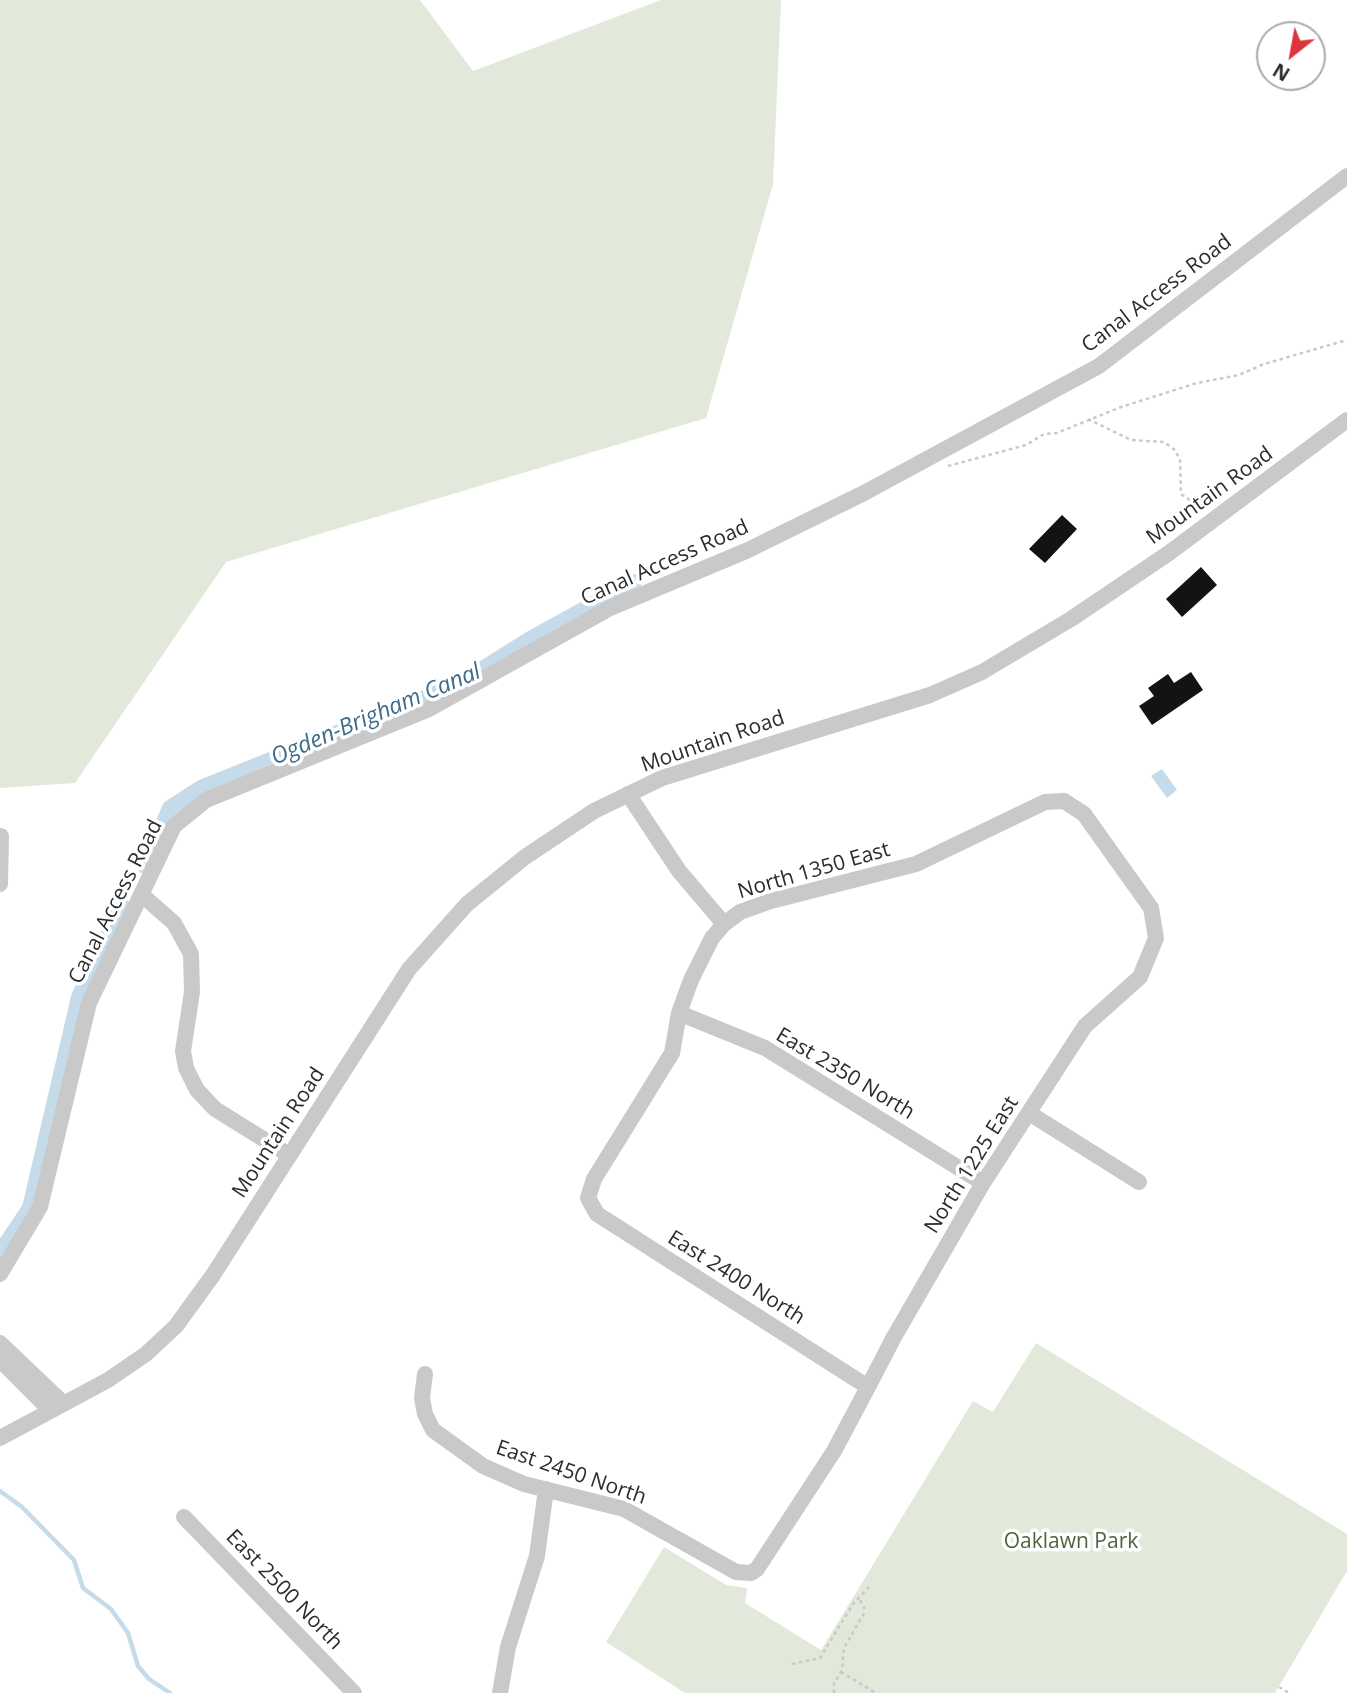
<!DOCTYPE html>
<style>
body{margin:0}
#map{position:relative;width:1347px;height:1693px;overflow:hidden;background:#fff;font-family:"Open Sans",sans-serif}
canvas{display:block}
.north{position:absolute;left:1256px;top:21px;width:70px;height:70px;box-sizing:border-box;background:#fff;border:2px solid #ababab;border-radius:50%;rotate:211deg;font-size:19px;font-weight:700;line-height:28px;text-align:center;color:#2c2c2c}
.north::after{content:'';display:block;margin:auto;width:24px;height:32px;background:#dd343d;clip-path:polygon(50% 0,100% 100%,50% 72%,0 100%)}
</style>
<div id="map">
<canvas width="1347" height="1693"></canvas>
<div class="north">N</div>
</div>
<script>
const ctx = document.querySelector('canvas').getContext('2d');
ctx.lineJoin = 'round';
function fill(path, color) { ctx.fillStyle = color; ctx.fill(path, 'evenodd'); }
const shape = rows => new Path2D(rows.map(r => 'M' + r).join(''));
function trace(path, color, width, dash) { ctx.strokeStyle = color; ctx.lineWidth = width; ctx.lineCap = dash ? 'butt' : 'round'; ctx.setLineDash(dash || []); ctx.stroke(path); }
function write(font, color, halo, rows, align = 'center') {
  ctx.font = font + ' "Open Sans",sans-serif'; ctx.lineWidth = 7; ctx.setLineDash([]); ctx.textBaseline = 'middle'; ctx.strokeStyle = halo; ctx.fillStyle = color; for (const [text, x, y, turn = 0] of rows) {
    ctx.save(); ctx.translate(x, y); ctx.rotate((+turn || 0) * Math.PI / 180); ctx.textAlign = isNaN(turn) ? turn : align; if (halo) ctx.strokeText(text, 0, 0); ctx.fillText(text, 0, 0); ctx.restore();
  }
}
fill(shape([
 [0,0,420,0,473,71,661,0,781,0,773,184,706,418,226,562,75,783,0,788],
 [1036,1343,1347,1534,1347,1571,1275,1693,685,1693,606,1642,664,1547,726,1585,747,1588,745,1603,821,1650,973,1401,993,1412]
]), '#e2e9da');
fill(shape([
 [1162,769,1177,790,1167,798,1151,776]
]), '#c6dbe9');
trace(shape([
 [0,1491,22,1507,74,1560,83,1588,111,1609,128,1633,138,1666,149,1679,170,1693]
]), '#c6dbe9', 4.5);
trace(shape([
 [145,866,170,808,201,788,455,686,532,638,634,582],
 [0,1253,30,1208,79,997,122,906]
]), '#c6dbe9', 16);
fill(shape([
 [1062,515,1077,529,1045,563,1029,549],
 [1201,567,1217,585,1182,617,1166,599],
 [1191,672,1203,690,1152,725,1139,706,1154,696,1148,688,1168,674,1174,683]
]), '#131313');
trace(shape([
 [1088,419,1131,440,1164,442,1175,450,1180,460,1181,494,1194,503,1209,503],
 [948,466,1026,445,1044,434,1057,433,1121,407,1197,383,1239,375,1264,364,1347,340],
 [792,1664,820,1658,853,1604,870,1586],
 [841,1672,876,1693],
 [1279,1687,1289,1693],
 [834,1693,834,1684,842,1670,844,1648,864,1613,864,1606,859,1599]
]), '#c9c9c9', 2.5, [3.5, 3.5]);
trace(shape([
 [628,794,679,871,724,924],
 [0,884,1,836],
 [142,895,174,923,191,954,192,992,183,1051,186,1068,197,1090,215,1109,289,1155],
 [679,1013,765,1048,983,1183],
 [1029,1113,1139,1182],
 [0,1274,40,1207,89,1003,174,826,206,800,429,709,610,608,746,551,864,493,1099,366,1347,176],
 [0,1343,63,1403],
 [0,1360,50,1410],
 [425,1374,422,1398,425,1414,433,1430,483,1466,524,1484,624,1509,736,1572,751,1573,757,1569,834,1451,868,1387,894,1337,983,1183,1085,1026,1140,977,1156,938,1151,908,1084,814,1064,801,1045,802,916,864,771,901,740,912,724,924,712,938,691,980,679,1013,672,1053,594,1179,588,1198,597,1214,868,1387],
 [0,1438,108,1380,146,1354,176,1326,213,1275,409,969,467,904,525,857,594,811,662,778,930,695,982,672,1071,619,1169,553,1347,420],
 [184,1517,354,1693],
 [500,1693,508,1647,537,1556,546,1489]
]), '#c9c9c9', 16);
write('21px', '#2c2c2c', '#fff', [
 ["Canal Access Road",1157,294,-37],
 ["Mountain Road",1210,496,-36],
 ["Canal Access Road",665,563,-24],
 ["Mountain Road",713,742,-19],
 ["North 1350 East",814,871,-16],
 ["Canal Access Road",116,902,-63],
 ["East 2350 North",845,1074,31],
 ["Mountain Road",279,1133,-57],
 ["North 1225 East",972,1165,-58],
 ["East 2400 North",736,1278,32],
 ["East 2450 North",571,1473,19],
 ["East 2500 North",284,1590,46]
]);
write('21px', '#4f653c', '#fff', [
 ["Oaklawn Park",1071,1542]
]);
write('italic 23px', '#3e6b8a', '#fff', [
 ["Ogden-Brigham Canal",376,715,-23]
]);
</script>
